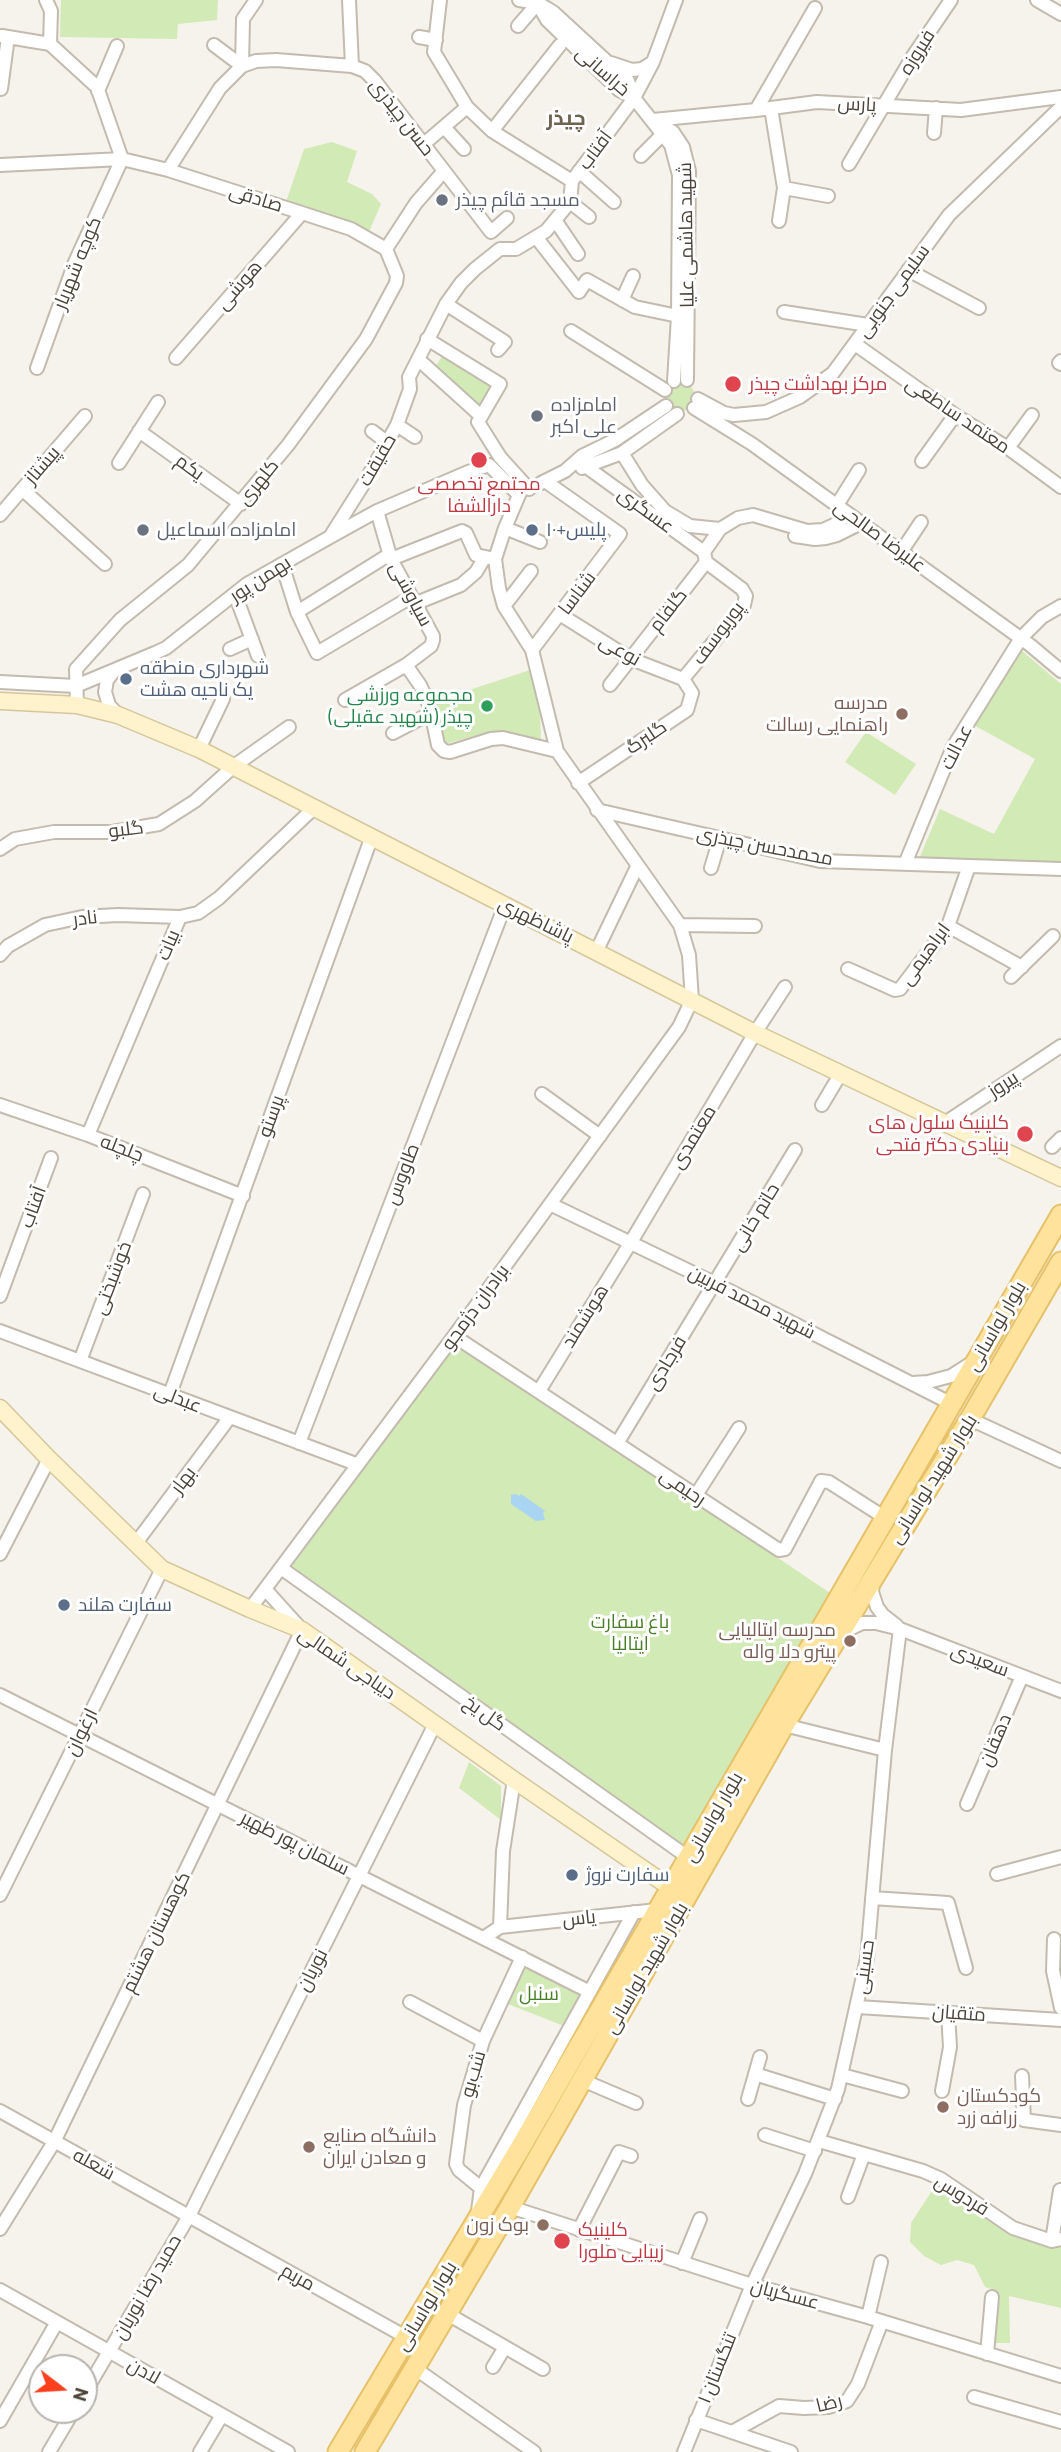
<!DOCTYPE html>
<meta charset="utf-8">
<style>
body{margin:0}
#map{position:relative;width:1061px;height:2452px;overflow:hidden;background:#f6f3ec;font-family:Barlow,sans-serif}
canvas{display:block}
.north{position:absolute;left:28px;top:2354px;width:70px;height:70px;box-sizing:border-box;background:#fff;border:2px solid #b7b4b0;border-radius:50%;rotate:107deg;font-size:19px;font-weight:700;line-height:28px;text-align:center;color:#4b4439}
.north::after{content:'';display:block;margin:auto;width:24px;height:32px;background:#fc3f1d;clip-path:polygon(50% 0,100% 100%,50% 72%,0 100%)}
</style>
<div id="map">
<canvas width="1061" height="2452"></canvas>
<div class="north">N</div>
</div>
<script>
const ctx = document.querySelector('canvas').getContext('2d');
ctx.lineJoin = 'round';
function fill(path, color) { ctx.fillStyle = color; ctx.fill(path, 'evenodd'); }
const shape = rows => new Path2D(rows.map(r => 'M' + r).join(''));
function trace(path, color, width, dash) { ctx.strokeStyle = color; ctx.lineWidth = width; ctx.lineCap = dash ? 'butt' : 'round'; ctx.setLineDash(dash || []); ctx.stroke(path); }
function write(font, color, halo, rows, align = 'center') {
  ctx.font = font + ' Barlow,Cairo,sans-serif'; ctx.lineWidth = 6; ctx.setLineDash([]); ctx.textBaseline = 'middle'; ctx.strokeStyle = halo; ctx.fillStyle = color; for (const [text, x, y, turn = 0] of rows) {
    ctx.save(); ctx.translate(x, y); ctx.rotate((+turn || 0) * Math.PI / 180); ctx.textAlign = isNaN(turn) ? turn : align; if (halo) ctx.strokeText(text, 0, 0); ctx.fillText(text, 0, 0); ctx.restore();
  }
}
fill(shape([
 [61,0,218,0,217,20,178,24,177,39,60,37],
 [332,142,357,151,347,182,372,194,381,204,368,234,286,202,304,149],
 [445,352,496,384,480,411,433,370],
 '667 397a14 14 0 1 1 28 0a14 14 0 1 1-28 0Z',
 [1021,650,1061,684,1061,864,919,859,940,809,994,834,1035,759,972,724],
 [530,670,540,711,541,741,534,742,509,733,485,733,445,744,433,702],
 [866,732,916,764,895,795,845,762],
 [458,1342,833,1595,684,1845,289,1570],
 [469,1762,501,1786,501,1820,459,1788],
 [525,1965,581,1995,564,2026,508,2004],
 [935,2186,945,2187,964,2204,997,2222,1010,2233,1044,2244,1061,2243,1061,2308,1009,2296,1010,2343,991,2343,997,2291,985,2287,974,2265,957,2260,941,2265,924,2256,910,2242,911,2223]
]), '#d2eab5');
fill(shape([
 [516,1494,519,1496,521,1494,545,1511,543,1513,545,1520,536,1521,511,1504,511,1495]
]), '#a9d4f2');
const minor = shape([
 [46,0,51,11,50,44,97,87,122,159],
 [349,0,352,66],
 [440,0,434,52,467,107,492,131,572,181],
 [519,0,538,3,553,12,628,81,634,98,671,145,679,175,678,316,674,381],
 [1037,0,1061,14],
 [538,4,547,20,619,90,634,98],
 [518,26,538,3],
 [2,36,50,44],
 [419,37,436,40],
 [214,45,242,66],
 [611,63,632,70,642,69,653,62],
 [242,66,243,19,256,0],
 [1,89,8,37],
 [98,91,117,46],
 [771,108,784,188,779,221],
 [756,110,815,8],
 [653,120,756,110,817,102,961,110,1061,97],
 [659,123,673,132,683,147,689,171,687,380],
 [444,127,464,149],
 [492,131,560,45],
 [934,133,936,108],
 [425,143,467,107],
 [641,156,663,134],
 [849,164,913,56,951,0],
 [0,165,122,159,168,170,302,213,351,229,386,249],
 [168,170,220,88,242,66,256,61,276,60,352,66,365,71,375,81,491,232,507,218],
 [579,171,614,202],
 [784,188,828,196],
 [570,202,589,217],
 [555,220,578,254],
 [536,237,579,292,587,280,635,307,678,316],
 [386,249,416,203,443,172],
 [908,270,979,308],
 [622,300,633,276],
 [446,304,505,342,498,350],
 [784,312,868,325],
 [571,331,665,390],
 [427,339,500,384,478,422,500,457,529,489],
 [855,344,955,415,1008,448,1061,487],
 [176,358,302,213],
 [418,359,481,416],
 [1061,361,1059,363,1061,364],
 [37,368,75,262,122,159],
 [698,399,724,413,734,415,766,412,800,397,833,373,949,215,1061,107],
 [694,408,752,444,1030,645,1061,671],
 [397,425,415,437],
 [139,431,241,504],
 [372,431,388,443],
 [1008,448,1032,415],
 [622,453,642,485,665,511,690,526,720,529],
 [922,461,955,415],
 [119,463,158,402],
 [489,465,519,495],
 [582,468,622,453,677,414],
 [588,468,704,552],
 [541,483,565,471,582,456,615,440,666,406],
 [22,489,105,564],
 [837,505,859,470],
 [0,515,85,416],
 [505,528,540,542],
 [795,536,815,539,826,538,837,535,861,523],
 [330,537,366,480,397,425,410,389,409,377,446,304,461,283,475,269,500,249,516,249,546,231,570,202,572,181,634,98,653,62,676,0],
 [901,552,921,522],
 [391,559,462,531,466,533,476,555,495,559],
 [706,562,704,552,720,529,738,518,753,515,807,531,823,530,834,525,848,514],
 [282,564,297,612,317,653,411,597],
 [235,594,258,656],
 [414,604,461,585,476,572,485,557],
 [504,606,531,571],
 [297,612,390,554],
 [561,615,631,659,683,679],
 [230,649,252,639],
 [532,650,620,534,545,481],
 [406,665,420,685,430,707,438,745,444,751,450,752,491,739,503,738,557,751],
 [115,670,107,680,105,692,109,705,118,715],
 [683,679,744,605,746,596,742,589,706,562],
 [0,682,76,686,155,653,166,648,247,584,330,537,377,511,468,472,489,465],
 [610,685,706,562],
 [345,700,406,665,431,646,433,640,433,636,391,559,377,511],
 [77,705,76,669,120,620,188,565,288,445,366,339,396,283,397,276,386,249],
 [393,733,431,713],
 [199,749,223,699],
 [578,783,687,710,692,693,683,679],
 [597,810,820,861,1061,869],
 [0,849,15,839,54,832,112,832,159,824,195,801,234,766,289,727],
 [905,864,953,747,1021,638,1042,617,1061,606],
 [711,868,720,838],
 [680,925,755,926],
 [948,926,1022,967],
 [597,950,637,867],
 [0,955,8,946,45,925,82,917,118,915,180,917,198,913,219,898,315,807],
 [848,969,895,990,900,989,948,926,969,866],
 [1011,977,1053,936],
 [542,1094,600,1136],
 [0,1105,88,1135,243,1196],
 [822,1105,841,1073],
 [945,1123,1061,1046],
 [88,1135,180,917],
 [1052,1147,1061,1138],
 [550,1204,714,1283,952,1404],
 [0,1296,51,1158],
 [0,1331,356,1464],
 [454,1336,779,1550,785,1549,821,1481,829,1482,887,1519],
 [80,1361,143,1194],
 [913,1383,928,1382,951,1376,973,1362],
 [539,1391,631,1242,755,1033,785,987],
 [170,1394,372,836],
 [970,1419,1061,1461],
 [618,1442,795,1150],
 [299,1443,505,905],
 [696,1495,739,1428],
 [136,1543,230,1417],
 [0,1554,49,1459],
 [281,1568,689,1858],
 [873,1581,872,1592,877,1607,883,1615,897,1626],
 [250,1609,454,1336,679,1027,692,1000,689,955,680,925,557,751,532,650,504,606,499,588,495,559,505,528,519,495],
 [841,1633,862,1623,876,1623,900,1629,1061,1691],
 [0,1695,590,1992],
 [784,1725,885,1750],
 [967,1804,1022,1676],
 [997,1874,1061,1857],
 [0,1895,162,1569],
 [872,1898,948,1903,966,1968],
 [500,1927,503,1851,514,1780],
 [485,1937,500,1927,657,1910],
 [1054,1939,1053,1971,1061,2008],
 [410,2002,483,2041],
 [858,2007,1061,2020],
 [755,2074,835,2099],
 [842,2075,902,2091],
 [1022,2076,1024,2120,1061,2125],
 [582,2080,636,2103],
 [942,2091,950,2047,948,2013],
 [748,2099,760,2057],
 [0,2111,406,2337],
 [765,2135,815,2151],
 [819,2141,923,2171,941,2179,1013,2228,1052,2241,1061,2239],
 [481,2188,459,2170,456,2164,464,2105,483,2041,522,1957],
 [848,2197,864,2154],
 [510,2207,752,2285,868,2317,1061,2376],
 [478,2211,481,2188,634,1912],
 [0,2229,54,2142,302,1630,265,1589],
 [579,2230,619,2152,631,2156],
 [1052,2241,1060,2190],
 [682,2263,700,2219],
 [0,2290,288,2452],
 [446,2313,543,2369],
 [868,2317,881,2262],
 [987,2354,992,2297],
 [413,2367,534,2452],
 [493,2367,505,2347],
 [84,2394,189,2216,435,1724],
 [974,2397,1061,2422],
 [696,2420,791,2452],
 [0,2421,57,2322],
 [732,2432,779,2406,804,2408,828,2407,847,2401,858,2384,882,2321],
 [49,2452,74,2410],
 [200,2452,222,2415],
 [684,2452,752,2285,805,2174,838,2089,867,1958,885,1750,900,1629]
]);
const secondary = shape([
 [0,701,77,705,118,715,199,749,755,1033,1061,1178],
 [0,1408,49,1459,162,1569,250,1609,302,1630,514,1780,671,1888]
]);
const primary = shape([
 [338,2452,519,2150,1061,1215],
 [365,2452,510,2207,784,1725,970,1419,1061,1262]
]);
trace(minor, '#c2bbae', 16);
trace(secondary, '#d6c79b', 19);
trace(primary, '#e6c16a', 23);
trace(minor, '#fff', 12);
trace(secondary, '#fff3cd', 16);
trace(primary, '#ffe39c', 19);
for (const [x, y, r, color] of [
 [442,200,7,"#6b7280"],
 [733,384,9,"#e0444e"],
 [537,416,7,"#6b7280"],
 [479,460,9,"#e0444e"],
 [143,530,7,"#6b7280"],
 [532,530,7,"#5c6f8a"],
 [126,679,7,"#5c6f8a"],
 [487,706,7,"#2e9e5b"],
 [902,714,7,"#8d6e63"],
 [1025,1134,9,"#e0444e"],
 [64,1605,7,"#5c6f8a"],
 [850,1641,7,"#8d6e63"],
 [572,1875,7,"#5c6f8a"],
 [943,2107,7,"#8d6e63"],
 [309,2147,7,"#8d6e63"],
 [543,2225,7,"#8d6e63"],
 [562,2241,9,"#e0444e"]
]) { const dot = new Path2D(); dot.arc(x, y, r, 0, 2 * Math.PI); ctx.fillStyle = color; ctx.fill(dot); trace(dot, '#fff', 2.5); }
write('19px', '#4b4439', '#fff', [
 ["فیروزه",917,52,-58],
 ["خراسانی",603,71,41],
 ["پارس",857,104,3],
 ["حسن چیذری",402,117,52],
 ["آفتاب",595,150,-53],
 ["صادقی",256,198,17],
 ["شهید هاشمی علیا",686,235,-91],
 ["کوچه شهریار",77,263,-68],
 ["هوشی",239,285,-49],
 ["سلیمی جنوبی",893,291,-54],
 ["معتمد ساطعی",958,415,34],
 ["حقیقت",377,460,-60],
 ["پیشتاز",42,465,-49],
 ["یکم",190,467,36],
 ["کلهری",258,482,-51],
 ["عسگری",646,510,36],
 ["علیرضا صالحی",880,536,36],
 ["بهمن پور",260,579,-33],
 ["شناسا",577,593,-53],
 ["سیاوشی",411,594,62],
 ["گلفام",668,610,-52],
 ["پوریوسف",718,633,-53],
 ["نوعی",620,650,29],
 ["گلبرگ",646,737,-34],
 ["عدالت",956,747,-63],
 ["گلبو",126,829,-7],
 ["محمدحسن چیذری",765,846,11],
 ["نادر",85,918,-7],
 ["پاشاظهری",536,920,26],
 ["بیات",168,945,-67],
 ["ابراهیمی",925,954,-54],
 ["پیروز",1003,1084,-33],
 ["پرستو",271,1116,-70],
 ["معتمدی",693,1137,-59],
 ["چلچله",122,1148,21],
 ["طاووس",402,1174,-69],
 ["آفتاب",33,1207,-70],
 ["حاتم خانی",755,1217,-59],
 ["خوشبختی",112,1278,-69],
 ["شهید محمد فربین",752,1302,27],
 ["برادران دژمجو",475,1307,-54],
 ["هوشمند",585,1316,-58],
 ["بلوار لواسانی",996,1326,-60],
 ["فرجادی",666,1363,-59],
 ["عبدلی",178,1398,21],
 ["بلوار شهید لواسانی",933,1479,-58],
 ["بهار",183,1480,-53],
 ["رحیمی",683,1487,34],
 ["سعیدی",980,1660,21],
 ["دیباجی شمالی",347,1663,34],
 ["گل یخ",485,1713,35],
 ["ارغوان",81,1732,-64],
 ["دهقان",995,1740,-67],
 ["بلوار لواسانی",713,1817,-60],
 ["سلمان پور ظهیر",295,1843,27],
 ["یاس",579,1918,-6],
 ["کوهستان هشتم",156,1932,-64],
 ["حسینی",864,1967,-82],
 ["بلوار شهید لواسانی",646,1968,-60],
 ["نوریان",312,1970,-63],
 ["متقیان",959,2013,4],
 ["شب‌بو",473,2074,-74],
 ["شعله",94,2164,29],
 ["فردوس",962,2195,32],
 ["مریم",298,2277,29],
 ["حمید رضا نوریان",147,2287,-60],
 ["عسگریان",785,2294,15],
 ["بلوار لواسانی",426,2306,-59],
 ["تنگستان ۱",717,2368,-68],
 ["لادن",144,2371,29],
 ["رضا",829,2403,-14]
]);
write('19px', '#5b616d', '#fff', [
 ["مسجد قائم چیذر",456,200],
 ["امامزاده",551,405],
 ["علی اکبر",551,427],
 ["امامزاده اسماعیل",157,530]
], 'left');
write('19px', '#be3a42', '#fff', [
 ["مرکز بهداشت چیذر",749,384],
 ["مجتمع تخصصی",479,484,"center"],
 ["دارالشفا",479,506,"center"],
 ["کلینیک سلول های",1009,1123,"right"],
 ["بنیادی دکتر فتحی",1009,1145,"right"],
 ["کلینیک",578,2230],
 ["زیبایی ملورا",578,2252]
], 'left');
write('19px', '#4e5e75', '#fff', [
 ["پلیس+۱۰",546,530],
 ["شهرداری منطقه",140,668],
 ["یک ناحیه هشت",140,690],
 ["سفارت هلند",78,1605],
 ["سفارت نروژ",586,1875]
], 'left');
write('19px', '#27864d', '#fff', [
 ["مجموعه ورزشی",473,695],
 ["چیذر (شهید عقیلی)",473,717]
], 'right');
write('19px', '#785e54', '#fff', [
 ["مدرسه",888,703],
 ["راهنمایی رسالت",888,725],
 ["مدرسه ایتالیایی",836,1630],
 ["پیترو دلا واله",836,1652],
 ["کودکستان",957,2096,"left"],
 ["زرافه زرد",957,2118,"left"],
 ["دانشگاه صنایع",323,2136,"left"],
 ["و معادن ایران",323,2158,"left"],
 ["بوک زون",529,2225]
], 'right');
write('19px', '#4a7f2a', '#fff', [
 ["باغ سفارت",630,1622],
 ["ایتالیا",630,1644],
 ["سنبل",539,1994]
]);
write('bold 21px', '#6e6250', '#fff', [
 ["چیذر",566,118]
]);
</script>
